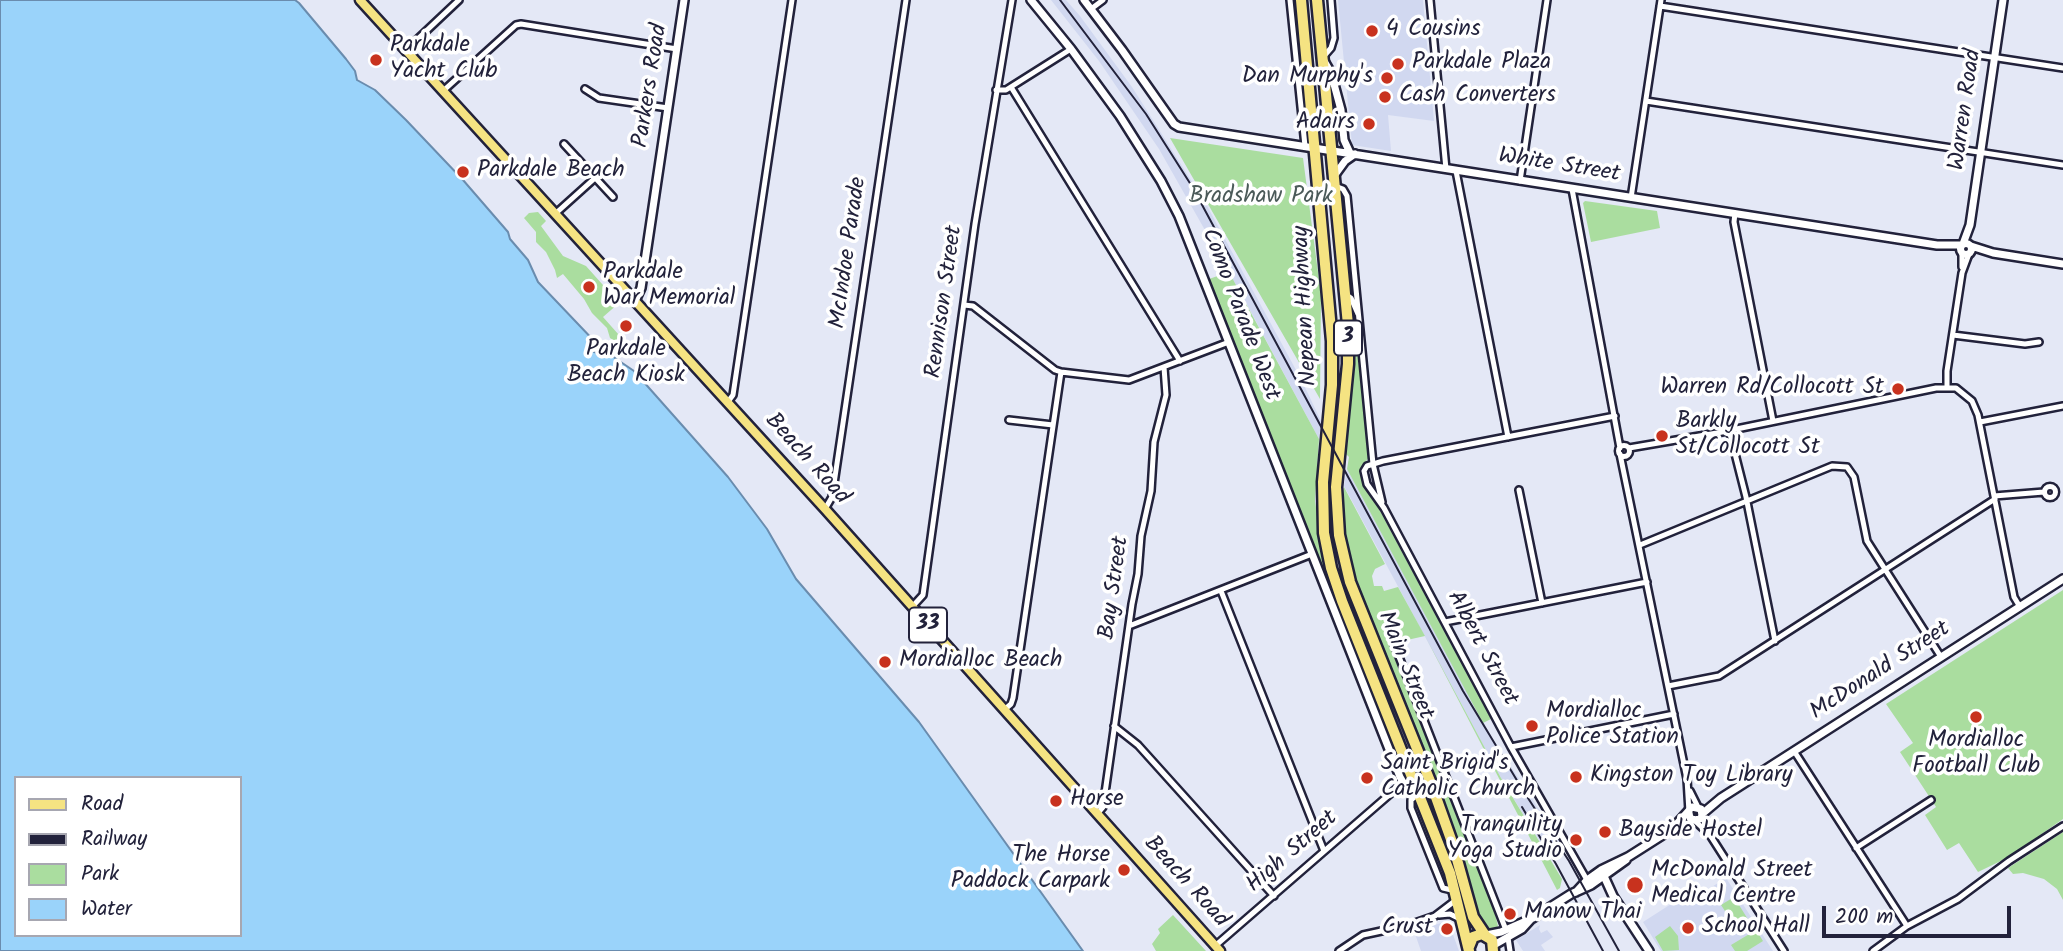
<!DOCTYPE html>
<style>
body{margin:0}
#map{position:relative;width:2063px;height:951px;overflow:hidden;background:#e4e8f6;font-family:Kalam,sans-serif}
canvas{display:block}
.legend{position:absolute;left:14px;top:776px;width:228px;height:161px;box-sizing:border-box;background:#fff;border:2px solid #a7a7b1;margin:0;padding:9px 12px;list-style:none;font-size:21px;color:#22223b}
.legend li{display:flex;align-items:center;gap:14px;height:35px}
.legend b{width:35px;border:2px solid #a7a7b1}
.scale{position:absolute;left:1822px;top:906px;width:189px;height:32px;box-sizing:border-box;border:4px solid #22223b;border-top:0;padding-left:9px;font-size:21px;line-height:24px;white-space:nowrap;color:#22223b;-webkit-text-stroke:5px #fff;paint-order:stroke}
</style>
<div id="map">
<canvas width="2063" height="951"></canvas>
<ul class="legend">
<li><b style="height:9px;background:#f5e382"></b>Road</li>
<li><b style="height:9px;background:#22223b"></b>Railway</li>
<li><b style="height:19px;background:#aadd9f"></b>Park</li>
<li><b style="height:19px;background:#9ad3fa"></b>Water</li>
</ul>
<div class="scale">200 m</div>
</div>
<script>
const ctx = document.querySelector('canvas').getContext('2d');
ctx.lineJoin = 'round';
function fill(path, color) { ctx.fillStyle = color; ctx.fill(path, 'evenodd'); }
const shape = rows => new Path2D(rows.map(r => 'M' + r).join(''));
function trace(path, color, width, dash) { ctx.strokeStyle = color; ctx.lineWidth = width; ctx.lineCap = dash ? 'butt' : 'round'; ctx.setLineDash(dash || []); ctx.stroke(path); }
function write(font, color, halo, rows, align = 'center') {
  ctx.font = font + ' Kalam,sans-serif'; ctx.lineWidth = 7; ctx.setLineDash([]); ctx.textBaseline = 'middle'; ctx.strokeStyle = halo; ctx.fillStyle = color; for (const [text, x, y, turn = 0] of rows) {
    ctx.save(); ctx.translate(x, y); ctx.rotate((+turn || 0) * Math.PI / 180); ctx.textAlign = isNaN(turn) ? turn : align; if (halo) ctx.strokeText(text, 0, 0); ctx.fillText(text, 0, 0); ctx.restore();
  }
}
fill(shape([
 [1051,0,1066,0,1080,16,1132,87,1206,204,1302,381,1321,421,1319,439,1244,299,1159,149,1099,61],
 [1338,0,1423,0,1434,121,1388,115,1391,151,1352,145],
 [1347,469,1491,736,1564,848,1549,856,1501,778,1344,486],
 [1726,878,1773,951,1661,951,1643,922,1682,897,1686,903],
 [1448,921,1459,951,1421,951,1414,931],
 [1540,925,1539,929,1541,933,1547,930,1553,937,1541,945,1545,951,1523,951,1516,940]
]), '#d1d8f0');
fill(shape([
 [1170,138,1303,158,1321,295,1320,399],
 [1585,201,1657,211,1660,228,1591,242,1583,203],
 [538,212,546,221,541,226,563,256,586,266,619,303,603,317,627,344,618,343,610,338,607,328,592,313,584,299,563,274,557,278,555,270,546,252,536,242,536,232,524,218,529,213],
 [1229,272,1319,439,1315,501,1324,562,1331,584,1328,585,1293,497,1209,279],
 [1352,309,1370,456,1363,465,1361,475,1491,719,1483,723,1347,469,1349,457,1345,453,1353,371],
 [1344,487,1385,564,1375,569,1372,576,1374,586,1382,586,1384,591,1398,587,1425,636,1501,778,1562,879,1560,888,1557,890,1425,636,1389,644,1495,914,1498,926,1494,930,1486,928,1476,914,1455,832,1445,802,1361,596,1345,536,1342,501],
 [2063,590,2063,819,2009,857,1978,872,1959,843,1947,850,1925,815,1936,807,1900,752,1913,743,1886,704],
 [2063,832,2063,900,2057,889,2044,879,2023,873,2013,874,2008,868],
 [1734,897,1749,921,1737,929,1721,905],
 [1173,915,1206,951,1156,951,1152,944,1160,933,1158,929],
 [1670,926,1678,936,1679,950,1663,951,1655,937],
 [1756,930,1763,941,1747,951,1735,951,1731,945]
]), '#aadd9f');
const water = shape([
 [0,0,295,0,299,3,346,59,355,71,357,80,375,90,406,120,463,180,508,232,510,239,528,260,538,282,598,345,594,352,612,356,634,371,728,477,767,529,796,579,919,722,1083,951,0,951,0,0],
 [16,778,240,778,240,935,16,935,16,778]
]);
fill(water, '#9ad3fa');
trace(water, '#6a8cae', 2);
const street = shape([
 [1290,0,1305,146],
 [1430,0,1446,169],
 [1660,6,2063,68],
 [1091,9,1103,0],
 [406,50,459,0],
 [1324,56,1331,48,1334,38,1331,0],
 [1011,87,1180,361],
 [585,89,599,98,668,108],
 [996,90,1006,90,1071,49],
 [443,91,516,25,521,24,677,49],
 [1646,101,2063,165],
 [564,144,613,197],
 [1456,171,1508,437],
 [1520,181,1547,0],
 [1335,186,1343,189,1347,196,1373,464,1382,502],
 [1572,189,1620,448],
 [1631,198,1661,0],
 [1735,213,1734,222,1773,421],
 [555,214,595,178],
 [1962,267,1962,253],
 [1345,294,1351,298,1358,314],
 [964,305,973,306,1055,370,1061,372,1129,380,1229,342],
 [1953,335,2025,344,2039,342],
 [1947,386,1947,371,1962,273,1969,254],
 [727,403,733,395,792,0],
 [1009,420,1053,425],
 [1980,422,2063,406],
 [1729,430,1746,497,1775,641],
 '1618.5 451a5.5 5.5 0 1 1 11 0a5.5 5.5 0 1 1-11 0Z',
 [1629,448,1717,433,1936,388,1956,388,1972,401,1978,415,2014,597,2020,607],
 [1620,454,1687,779,1689,812],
 '2044.5 492a5.5 5.5 0 1 1 11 0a5.5 5.5 0 1 1-11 0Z',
 [1519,490,1542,603],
 [1994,496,2044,492],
 [825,509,832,497,906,0],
 [1640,545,1832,466,1847,467,1854,477,1867,541,1941,657],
 [1221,591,1324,851],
 [912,607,923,595,975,224,1012,0],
 [1445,622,1647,582],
 [1129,626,1312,554],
 [1394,644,1506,930],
 [1668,686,1719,676,1995,499],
 [1004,710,1011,704,1013,698,1061,372],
 [1114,726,1138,745,1274,896],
 [1511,747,1674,714],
 [1794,751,1907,926],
 [1690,791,1698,807],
 [1419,793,1411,800,1411,808,1443,888,1456,891],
 [1097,814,1103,807,1132,604,1138,574,1141,536,1151,491,1154,442,1166,395,1164,367],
 [1702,816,1710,835,1784,951],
 [1694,820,1708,833],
 [1856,848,1931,800],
 [1587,880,1511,747,1384,508,1367,484,1364,471,1367,466,1383,461,1615,416],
 [1439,915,1450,914,1460,919],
 [1508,938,1510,951],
 [1215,946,1397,788,1404,784],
 [1339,951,1363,935,1409,925,1435,916,1456,900],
 [1873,951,1907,926,1958,899,2009,861,2063,826]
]);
const secondary = shape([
 [1031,0,1071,49,1120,116,1161,181,1179,216,1400,777,1404,784,1414,781],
 [1084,0,1122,50,1174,124,1179,127,1937,245,1962,245],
 [1324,61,1331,73,1341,110,1344,140,1350,153],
 [1334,176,1345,161,1355,154],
 '1960.5 249a5.5 5.5 0 1 1 11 0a5.5 5.5 0 1 1-11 0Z',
 [1963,244,1970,225,2003,0],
 [1971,246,1993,253,2063,264],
 [635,301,641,288,684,0],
 [1702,814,1721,798,2063,579],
 [1603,874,1613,896,1649,951],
 [1576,892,1587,880,1601,870,1628,857,1672,829,1692,807,1701,809,1702,816,1700,819,1694,820,1690,818,1689,813],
 [1486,935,1501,932,1533,918,1571,894,1591,885,1626,860],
 [1494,945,1522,929,1532,918]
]);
const primary = shape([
 [360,0,825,509,1220,951]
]);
const highway = shape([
 [1301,0,1332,341,1332,385,1323,482,1324,533,1331,568,1342,601,1450,873,1469,951],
 [1317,0,1348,325,1348,364,1336,487,1339,535,1350,582,1432,786,1453,845,1473,917,1485,935],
 [1469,947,1473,937,1482,934,1492,940,1493,951]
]);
trace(street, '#22223b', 10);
trace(secondary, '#22223b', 12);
trace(primary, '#22223b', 13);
trace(highway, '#22223b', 15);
trace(street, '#fff', 5);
trace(secondary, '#fff', 7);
trace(primary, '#f5e382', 8);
trace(highway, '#f5e382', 10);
trace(shape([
 [1060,0,1146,114,1193,188,1463,691,1524,792,1569,861,1619,951],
 [1522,807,1556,864,1603,951]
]), '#22223b', 2);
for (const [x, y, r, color] of [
 [1372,31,7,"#c8321e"],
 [376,60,7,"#c8321e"],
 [1398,64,7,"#c8321e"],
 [1387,78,7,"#c8321e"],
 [1385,97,7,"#c8321e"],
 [1369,124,7,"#c8321e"],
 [463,172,7,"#c8321e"],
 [589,287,7,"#c8321e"],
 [626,326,7,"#c8321e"],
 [1898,389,7,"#c8321e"],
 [1662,436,7,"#c8321e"],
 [885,662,7,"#c8321e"],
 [1976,717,7,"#c8321e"],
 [1532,726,7,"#c8321e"],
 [1576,777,7,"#c8321e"],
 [1367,778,7,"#c8321e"],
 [1056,801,7,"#c8321e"],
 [1605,832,7,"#c8321e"],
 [1576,840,7,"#c8321e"],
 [1124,870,7,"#c8321e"],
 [1635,885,9,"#c8321e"],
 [1510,914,7,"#c8321e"],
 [1688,928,7,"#c8321e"],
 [1447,929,7,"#c8321e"]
]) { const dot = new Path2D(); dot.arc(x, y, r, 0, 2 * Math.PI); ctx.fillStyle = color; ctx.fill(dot); trace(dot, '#fff', 2.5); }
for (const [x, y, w] of [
 [1348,338,28],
 [928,625,38]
]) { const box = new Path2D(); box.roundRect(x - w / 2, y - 17.5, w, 35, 5); ctx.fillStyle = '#fff'; ctx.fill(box); trace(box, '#22223b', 2); }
write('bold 21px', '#22223b', null, [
 ["3",1348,338],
 ["33",928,625]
]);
write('23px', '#22223b', '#fff', [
 ["4 Cousins",1386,31],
 ["Parkdale",390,47],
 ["Yacht Club",390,73],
 ["Parkdale Plaza",1412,64],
 ["Dan Murphy's",1373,78,"right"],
 ["Cash Converters",1399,97],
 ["Adairs",1355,124,"right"],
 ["Parkdale Beach",477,172],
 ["Parkdale",603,274],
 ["War Memorial",603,300],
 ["Parkdale",626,351,"center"],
 ["Beach Kiosk",626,377,"center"],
 ["Warren Rd/Collocott St",1884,389,"right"],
 ["Barkly",1676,423],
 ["St/Collocott St",1676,449],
 ["Mordialloc Beach",899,662],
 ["Mordialloc",1546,713],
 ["Police Station",1546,739],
 ["Mordialloc",1976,742,"center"],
 ["Football Club",1976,768,"center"],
 ["Saint Brigid's",1381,765],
 ["Catholic Church",1381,791],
 ["Kingston Toy Library",1590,777],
 ["Horse",1070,801],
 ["Tranquility",1562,827,"right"],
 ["Yoga Studio",1562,853,"right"],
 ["Bayside Hostel",1619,832],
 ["The Horse",1110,857,"right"],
 ["Paddock Carpark",1110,883,"right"],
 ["McDonald Street",1651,872],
 ["Medical Centre",1651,898],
 ["Manow Thai",1524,914],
 ["School Hall",1702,928],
 ["Crust",1433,929,"right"]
], 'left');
write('23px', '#22223b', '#fff', [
 ["Parkers Road",652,86,-81],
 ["Warren Road",1967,110,-82],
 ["White Street",1559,167,9],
 ["McIndoe Parade",850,253,-82],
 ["Rennison Street",946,302,-82],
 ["Nepean Highway",1307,306,-93],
 ["Como Parade West",1239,315,69],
 ["Beach Road",806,460,48],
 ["Bay Street",1116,588,-82],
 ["Albert Street",1481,649,62],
 ["Main Street",1404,666,68],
 ["McDonald Street",1881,672,-33],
 ["High Street",1293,853,-41],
 ["Beach Road",1185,883,48]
]);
write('23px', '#4b5a59', '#fff', [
 ["Bradshaw Park",1261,198]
]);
</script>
